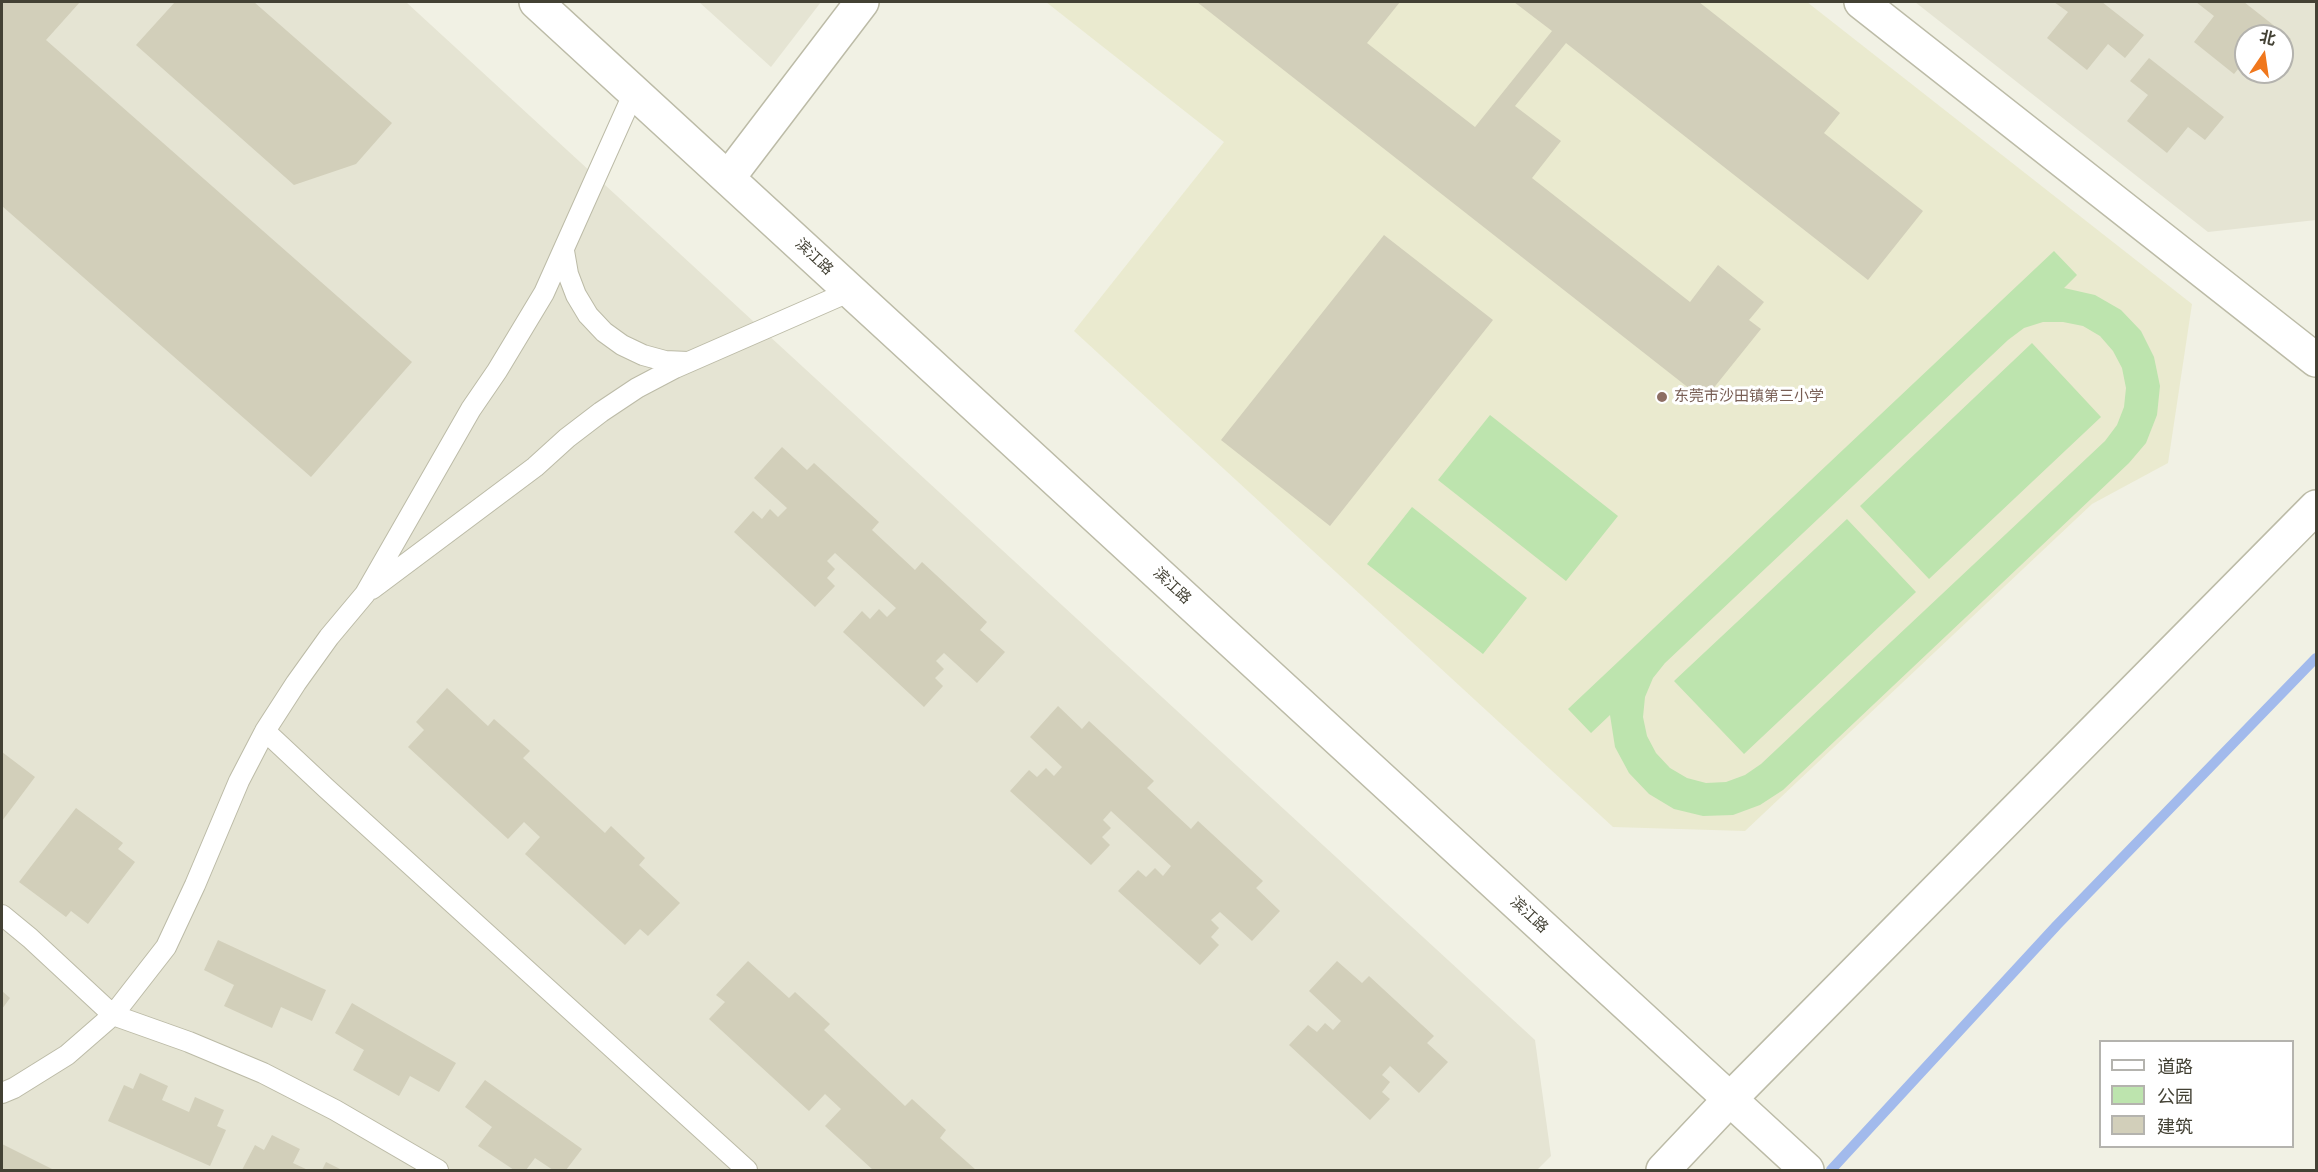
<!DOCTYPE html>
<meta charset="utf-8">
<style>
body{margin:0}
#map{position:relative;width:2318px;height:1172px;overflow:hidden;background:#f1f1e4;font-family:Figtree,"Noto Sans SC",sans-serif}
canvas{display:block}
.frame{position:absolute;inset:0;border:3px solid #434134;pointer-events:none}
.legend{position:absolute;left:2099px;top:1040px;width:195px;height:108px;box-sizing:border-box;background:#fff;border:2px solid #b4b3ae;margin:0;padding:8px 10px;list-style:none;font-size:18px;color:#434134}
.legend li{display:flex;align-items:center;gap:12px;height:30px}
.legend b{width:30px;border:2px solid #b4b3ae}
.north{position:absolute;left:2234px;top:24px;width:60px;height:60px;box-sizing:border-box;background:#fff;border:2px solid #b4b3ae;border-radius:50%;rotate:13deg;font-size:16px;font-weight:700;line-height:24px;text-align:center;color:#434134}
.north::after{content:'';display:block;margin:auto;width:21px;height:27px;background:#f0771c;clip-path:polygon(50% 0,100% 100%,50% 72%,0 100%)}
</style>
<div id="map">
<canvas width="2318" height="1172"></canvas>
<div class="frame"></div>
<ul class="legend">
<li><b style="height:8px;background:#fff"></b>道路</li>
<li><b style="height:16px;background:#bde4ae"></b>公园</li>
<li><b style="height:16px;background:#d2cfba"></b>建筑</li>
</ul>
<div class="north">北</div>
</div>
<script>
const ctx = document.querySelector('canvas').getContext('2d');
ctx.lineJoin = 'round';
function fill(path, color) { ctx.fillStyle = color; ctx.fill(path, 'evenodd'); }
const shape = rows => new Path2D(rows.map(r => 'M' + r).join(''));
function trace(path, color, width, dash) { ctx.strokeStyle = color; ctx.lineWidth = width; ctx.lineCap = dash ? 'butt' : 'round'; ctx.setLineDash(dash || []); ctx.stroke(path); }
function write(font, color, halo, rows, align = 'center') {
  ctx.font = font + ' Figtree,"Noto Sans SC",sans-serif'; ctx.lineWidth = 6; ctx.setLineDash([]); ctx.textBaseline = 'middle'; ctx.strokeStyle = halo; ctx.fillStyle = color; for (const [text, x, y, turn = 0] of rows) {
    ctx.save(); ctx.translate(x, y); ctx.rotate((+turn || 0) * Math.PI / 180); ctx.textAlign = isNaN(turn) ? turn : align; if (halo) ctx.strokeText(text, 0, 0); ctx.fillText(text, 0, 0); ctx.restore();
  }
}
fill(shape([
 [2,2,406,2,1535,1040,1551,1156,1537,1170,2,1170],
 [699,2,821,2,771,67],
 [1915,2,2316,2,2316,220,2208,232],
 [2246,36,2282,36,2282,72,2246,72]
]), '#e5e4d3');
fill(shape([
 [1046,2,1807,2,2192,304,2168,463,2092,504,1745,831,1613,827,1074,331,1224,142]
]), '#eaeacf');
fill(shape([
 [2054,251,2077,275,2064,288,2095,295,2121,310,2141,331,2154,357,2160,386,2157,415,2146,443,2129,463,1783,790,1760,805,1733,815,1703,816,1674,809,1649,794,1629,773,1615,747,1610,715,1591,733,1568,709],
 [2043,322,2063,322,2083,326,2100,336,2113,351,2122,368,2126,388,2124,407,2117,425,2105,441,1761,764,1745,775,1726,782,1706,783,1687,778,1670,768,1656,753,1647,736,1643,717,1645,697,1653,678,1665,663,2008,340,2024,328],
 [2032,343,2101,417,1929,579,1860,506],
 [1490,415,1618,516,1566,581,1438,480],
 [1412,507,1527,598,1483,654,1367,564],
 [1847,519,1916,592,1744,754,1674,681]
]), '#bde4ae');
trace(shape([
 [1831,1170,2057,925,2316,658]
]), '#a2baec', 10);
fill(shape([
 [2,2,80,2,46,40,412,362,311,477,2,206],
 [175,2,254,2,392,123,356,164,294,185,136,45],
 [1197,2,1400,2,1367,43,1475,127,1552,31,1514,2,1699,2,1840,113,1824,133,1923,211,1868,280,1566,43,1515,106,1561,141,1532,178,1690,302,1718,265,1764,302,1749,320,1761,329,1704,400],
 [2054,2,2102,2,2144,35,2125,58,2108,44,2087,70,2047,38,2068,12],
 [2196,2,2244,2,2291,39,2282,49,2282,36,2246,36,2246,59,2234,74,2194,42,2214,16],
 [2149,58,2224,117,2205,140,2188,127,2167,153,2127,121,2148,95,2130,81],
 [1384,235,1493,320,1330,526,1221,440],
 [782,447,807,470,814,463,879,522,872,530,915,570,922,562,987,622,980,630,1005,652,977,683,944,653,936,661,944,669,935,678,943,686,924,707,843,632,862,611,870,619,879,609,887,617,896,608,835,553,827,561,835,569,827,578,835,586,815,607,734,532,753,511,762,519,770,509,778,517,787,508,754,478],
 [447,688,488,726,494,719,530,751,523,758,605,833,611,826,645,858,639,865,680,903,648,936,640,929,625,945,525,854,540,837,524,822,508,839,408,747,424,730,416,722],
 [1058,706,1082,729,1089,721,1154,781,1147,788,1191,829,1198,821,1263,881,1256,888,1280,911,1252,941,1220,912,1211,920,1219,928,1211,937,1219,945,1200,965,1118,891,1138,870,1146,877,1155,868,1163,876,1171,866,1111,811,1103,820,1111,828,1102,837,1110,845,1091,865,1010,791,1029,770,1037,777,1046,768,1054,776,1062,767,1030,737],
 [2,752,35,777,2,821],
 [76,808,123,843,118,849,135,862,88,924,71,911,66,917,19,882],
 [218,940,326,990,312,1021,281,1007,272,1028,224,1006,234,985,204,970],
 [748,961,789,998,795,992,830,1024,824,1030,905,1106,912,1099,946,1130,940,1138,976,1170,873,1170,825,1126,841,1109,825,1094,809,1111,709,1019,725,1002,716,995],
 [1337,961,1362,983,1369,976,1434,1036,1427,1043,1448,1062,1419,1093,1390,1066,1382,1075,1390,1082,1382,1092,1390,1099,1370,1120,1289,1045,1308,1025,1317,1032,1325,1023,1333,1030,1341,1021,1309,991],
 [2,991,10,998,2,1009],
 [352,1003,456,1063,439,1092,410,1076,399,1096,353,1070,364,1050,335,1033],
 [140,1073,168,1086,162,1100,189,1112,195,1097,224,1110,217,1126,226,1130,210,1166,108,1121,124,1085,133,1089],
 [485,1080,582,1149,566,1170,553,1170,535,1158,526,1170,514,1170,478,1146,492,1127,465,1107],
 [272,1135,300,1149,293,1163,308,1170,242,1170,255,1145,264,1150],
 [2,1144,54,1170,2,1170],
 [326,1162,342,1170,322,1170]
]), '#d2cfba');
const service = shape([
 [564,251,568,274,576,295,588,315,604,332,622,345,643,355,665,361,688,362],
 [372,589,535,467,567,438,601,412,637,388,675,368,851,291],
 [265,731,327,789,747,1170],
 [2,915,30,938,113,1015,189,1042,263,1073,335,1110,438,1170],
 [2,1093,14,1088,67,1055,113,1015,166,947,195,885,239,781,265,731,296,683,329,637,365,594,471,409,497,371,544,293,634,92]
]);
const minor = shape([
 [1861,2,2316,360],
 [728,178,862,2],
 [1663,1170,1730,1099,2316,507]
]);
const tertiary = shape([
 [536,2,1807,1170]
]);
trace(service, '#bcbba7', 22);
trace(minor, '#bcbba7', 36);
trace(tertiary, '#bcbba7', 36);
trace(service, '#fff', 20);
trace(minor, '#fff', 33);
trace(tertiary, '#fff', 33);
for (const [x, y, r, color] of [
 [1662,397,6,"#8d6e63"]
]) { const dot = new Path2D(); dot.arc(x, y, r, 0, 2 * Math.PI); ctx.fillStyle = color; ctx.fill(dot); trace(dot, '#fff', 2); }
write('15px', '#434134', '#fff', [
 ["滨江路",814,257,43],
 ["滨江路",1172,586,43],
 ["滨江路",1529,915,43]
]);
write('15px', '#785e54', '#fff', [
 ["东莞市沙田镇第三小学",1674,397]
], 'left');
</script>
